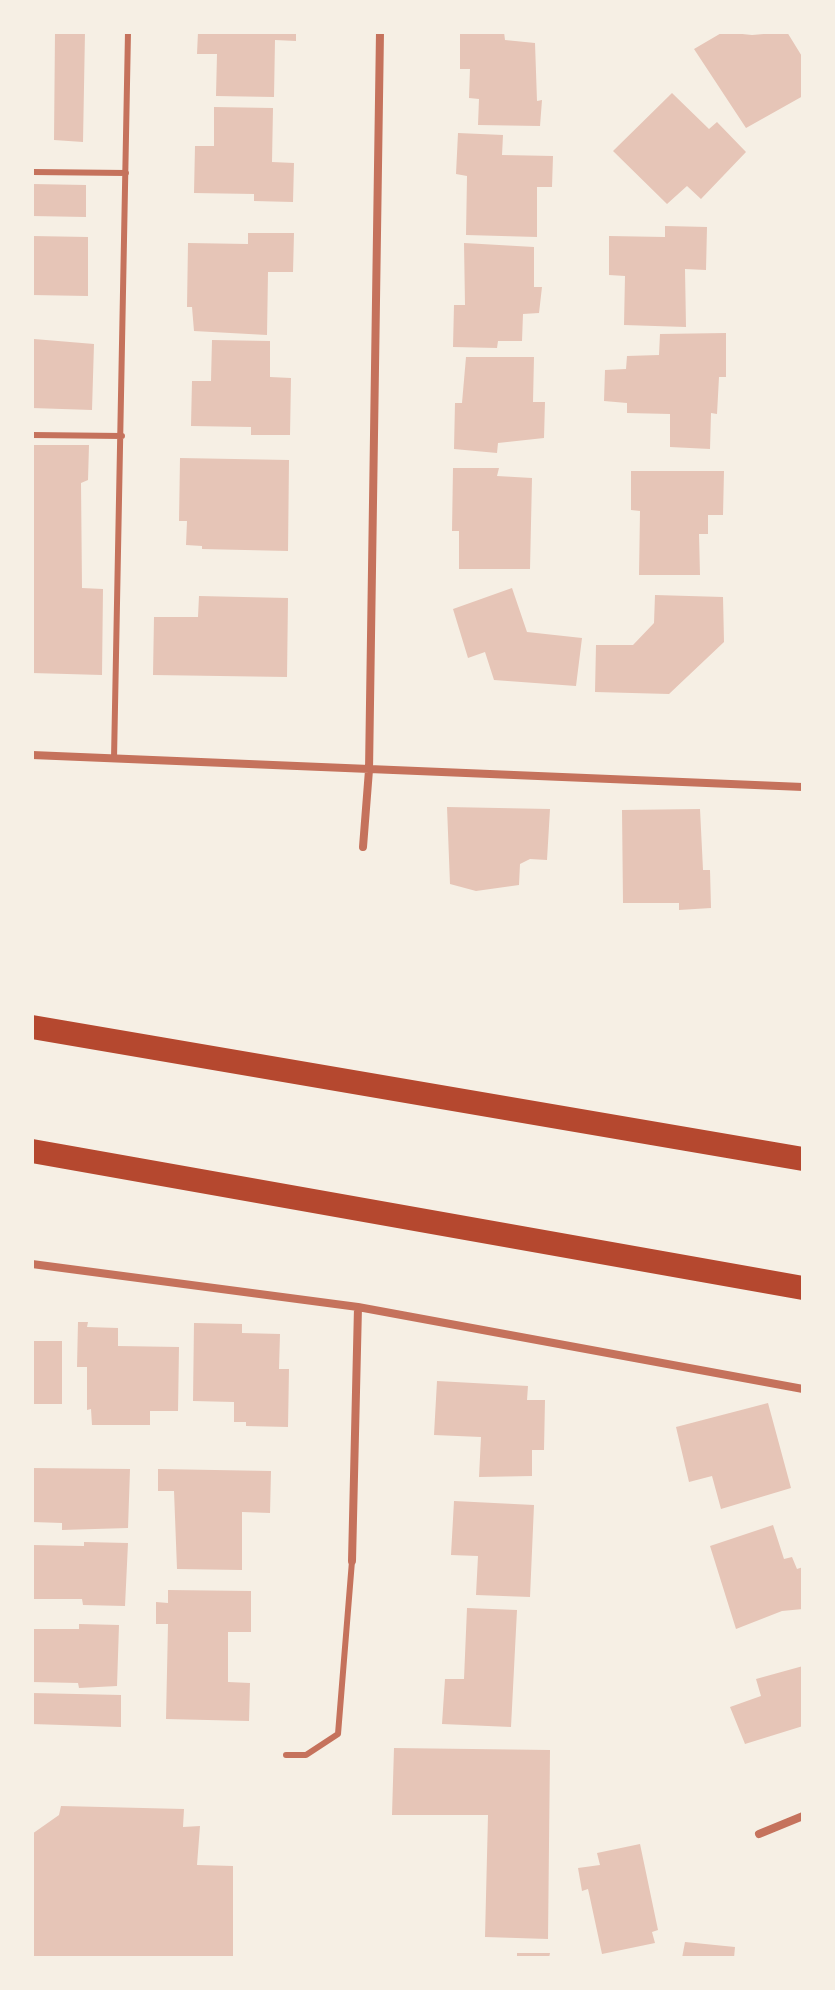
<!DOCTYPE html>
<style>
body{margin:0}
#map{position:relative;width:835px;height:1990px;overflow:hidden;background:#f6efe4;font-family:Lato,sans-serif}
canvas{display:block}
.frame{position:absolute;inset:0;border:34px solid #f6efe4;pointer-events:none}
</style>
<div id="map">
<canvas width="835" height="1990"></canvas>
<div class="frame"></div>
</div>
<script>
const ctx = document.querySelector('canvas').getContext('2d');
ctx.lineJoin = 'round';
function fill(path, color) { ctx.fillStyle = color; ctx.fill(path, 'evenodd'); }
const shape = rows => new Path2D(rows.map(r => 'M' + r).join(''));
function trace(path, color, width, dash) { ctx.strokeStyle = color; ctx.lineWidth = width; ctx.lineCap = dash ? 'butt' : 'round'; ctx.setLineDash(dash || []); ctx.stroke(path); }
fill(shape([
 [55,32,85,32,83,142,54,140],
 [198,32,296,32,296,41,275,40,274,97,216,96,217,54,197,54],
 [460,32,504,32,505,40,535,43,537,101,542,100,540,126,478,125,479,99,469,98,470,69,460,69],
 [723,32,752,35,787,32,803,58,803,96,746,128,694,49],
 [672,93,709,129,717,122,746,152,701,199,687,186,667,204,613,151],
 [214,107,273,108,272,162,294,163,293,202,254,201,254,194,194,193,195,146,214,146],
 [458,133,503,135,502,155,553,156,552,187,537,187,537,237,466,235,467,176,456,174],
 [32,184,86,185,86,217,32,216],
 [665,226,707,227,706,270,685,269,686,327,624,325,625,276,609,275,609,236,665,237],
 [248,233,294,233,293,272,268,272,267,335,194,331,192,307,187,307,188,243,248,244],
 [32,236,88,237,88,296,32,295],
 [464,243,534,247,534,287,542,287,539,313,523,314,522,341,498,341,497,348,453,347,454,305,465,305],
 [726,333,726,377,719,377,717,414,711,413,710,449,670,447,670,414,627,413,627,403,604,401,605,370,626,369,627,356,659,355,660,334],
 [34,339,94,344,92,410,32,408],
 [212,340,270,341,270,377,291,378,290,435,251,435,251,427,191,426,192,381,211,381],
 [466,357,534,357,533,402,545,402,544,438,498,443,497,453,454,449,455,403,462,403],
 [32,445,89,445,88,480,81,483,82,588,103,589,102,675,32,673],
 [180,458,289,460,288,551,202,549,202,546,186,545,187,521,179,521],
 [453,468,499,468,497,476,532,478,530,569,459,569,459,531,452,531],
 [631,471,724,471,723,515,708,515,708,534,699,534,700,575,639,575,640,511,631,510],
 [512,588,527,632,582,638,576,686,494,680,485,652,468,658,453,609],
 [655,595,723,597,724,642,669,694,595,692,596,645,633,645,654,623],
 [199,596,288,598,287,677,153,675,154,617,198,617],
 [447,807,550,809,547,860,530,859,520,864,519,885,476,891,450,884],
 [700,809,703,870,710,870,711,908,679,910,679,903,623,903,622,810],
 [78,1322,88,1322,87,1327,118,1328,118,1346,179,1347,178,1411,150,1411,150,1425,92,1425,91,1409,87,1410,87,1367,77,1367],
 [194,1323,242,1324,242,1333,280,1334,279,1369,289,1369,288,1427,246,1426,246,1422,234,1422,234,1402,193,1401],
 [32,1341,62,1341,62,1404,32,1404],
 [437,1381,528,1386,527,1400,545,1400,544,1450,532,1450,532,1476,479,1477,481,1437,434,1435],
 [768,1403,791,1488,721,1509,712,1476,689,1482,676,1427],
 [32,1468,130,1469,128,1528,62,1530,62,1523,32,1522],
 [158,1469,271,1471,270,1513,242,1512,242,1570,177,1569,174,1491,158,1491],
 [454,1501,534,1505,530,1597,476,1595,478,1556,451,1555],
 [773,1525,784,1559,792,1557,797,1569,803,1567,803,1609,782,1611,736,1629,710,1546],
 [84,1542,128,1543,125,1606,83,1605,82,1599,32,1599,32,1545,84,1546],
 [168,1590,251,1591,251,1632,228,1632,228,1682,250,1683,249,1721,166,1719,168,1624,156,1624,156,1602,168,1603],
 [467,1608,517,1610,511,1727,442,1724,445,1679,464,1679],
 [79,1624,119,1625,117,1686,79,1688,78,1683,32,1682,32,1629,79,1629],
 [803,1666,803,1726,745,1744,730,1707,761,1696,756,1679],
 [32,1693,121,1695,121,1727,32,1724],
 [394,1748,550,1750,548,1939,485,1937,488,1815,392,1815],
 [61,1806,184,1809,183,1827,200,1826,197,1865,233,1866,233,1958,32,1958,32,1834,59,1815],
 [640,1844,658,1930,652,1932,655,1943,602,1954,590,1898,588,1889,582,1891,578,1868,600,1865,597,1853],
 [685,1942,735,1947,734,1958,682,1958],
 [517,1953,550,1953,549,1958,517,1958]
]), '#e6c5b7');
trace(shape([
 [32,172,126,173],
 [32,435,122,436],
 [114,759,128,32],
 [286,1755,306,1755,338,1734,352,1561]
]), '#c5725c', 6);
trace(shape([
 [32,755,803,787],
 [363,847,369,770,380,32],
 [32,1264,358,1307,803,1389],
 [352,1561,358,1307],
 [759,1834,803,1816]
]), '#c5725c', 8);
trace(shape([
 [32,1027,803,1159],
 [32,1151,803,1288]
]), '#b5482f', 24);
</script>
